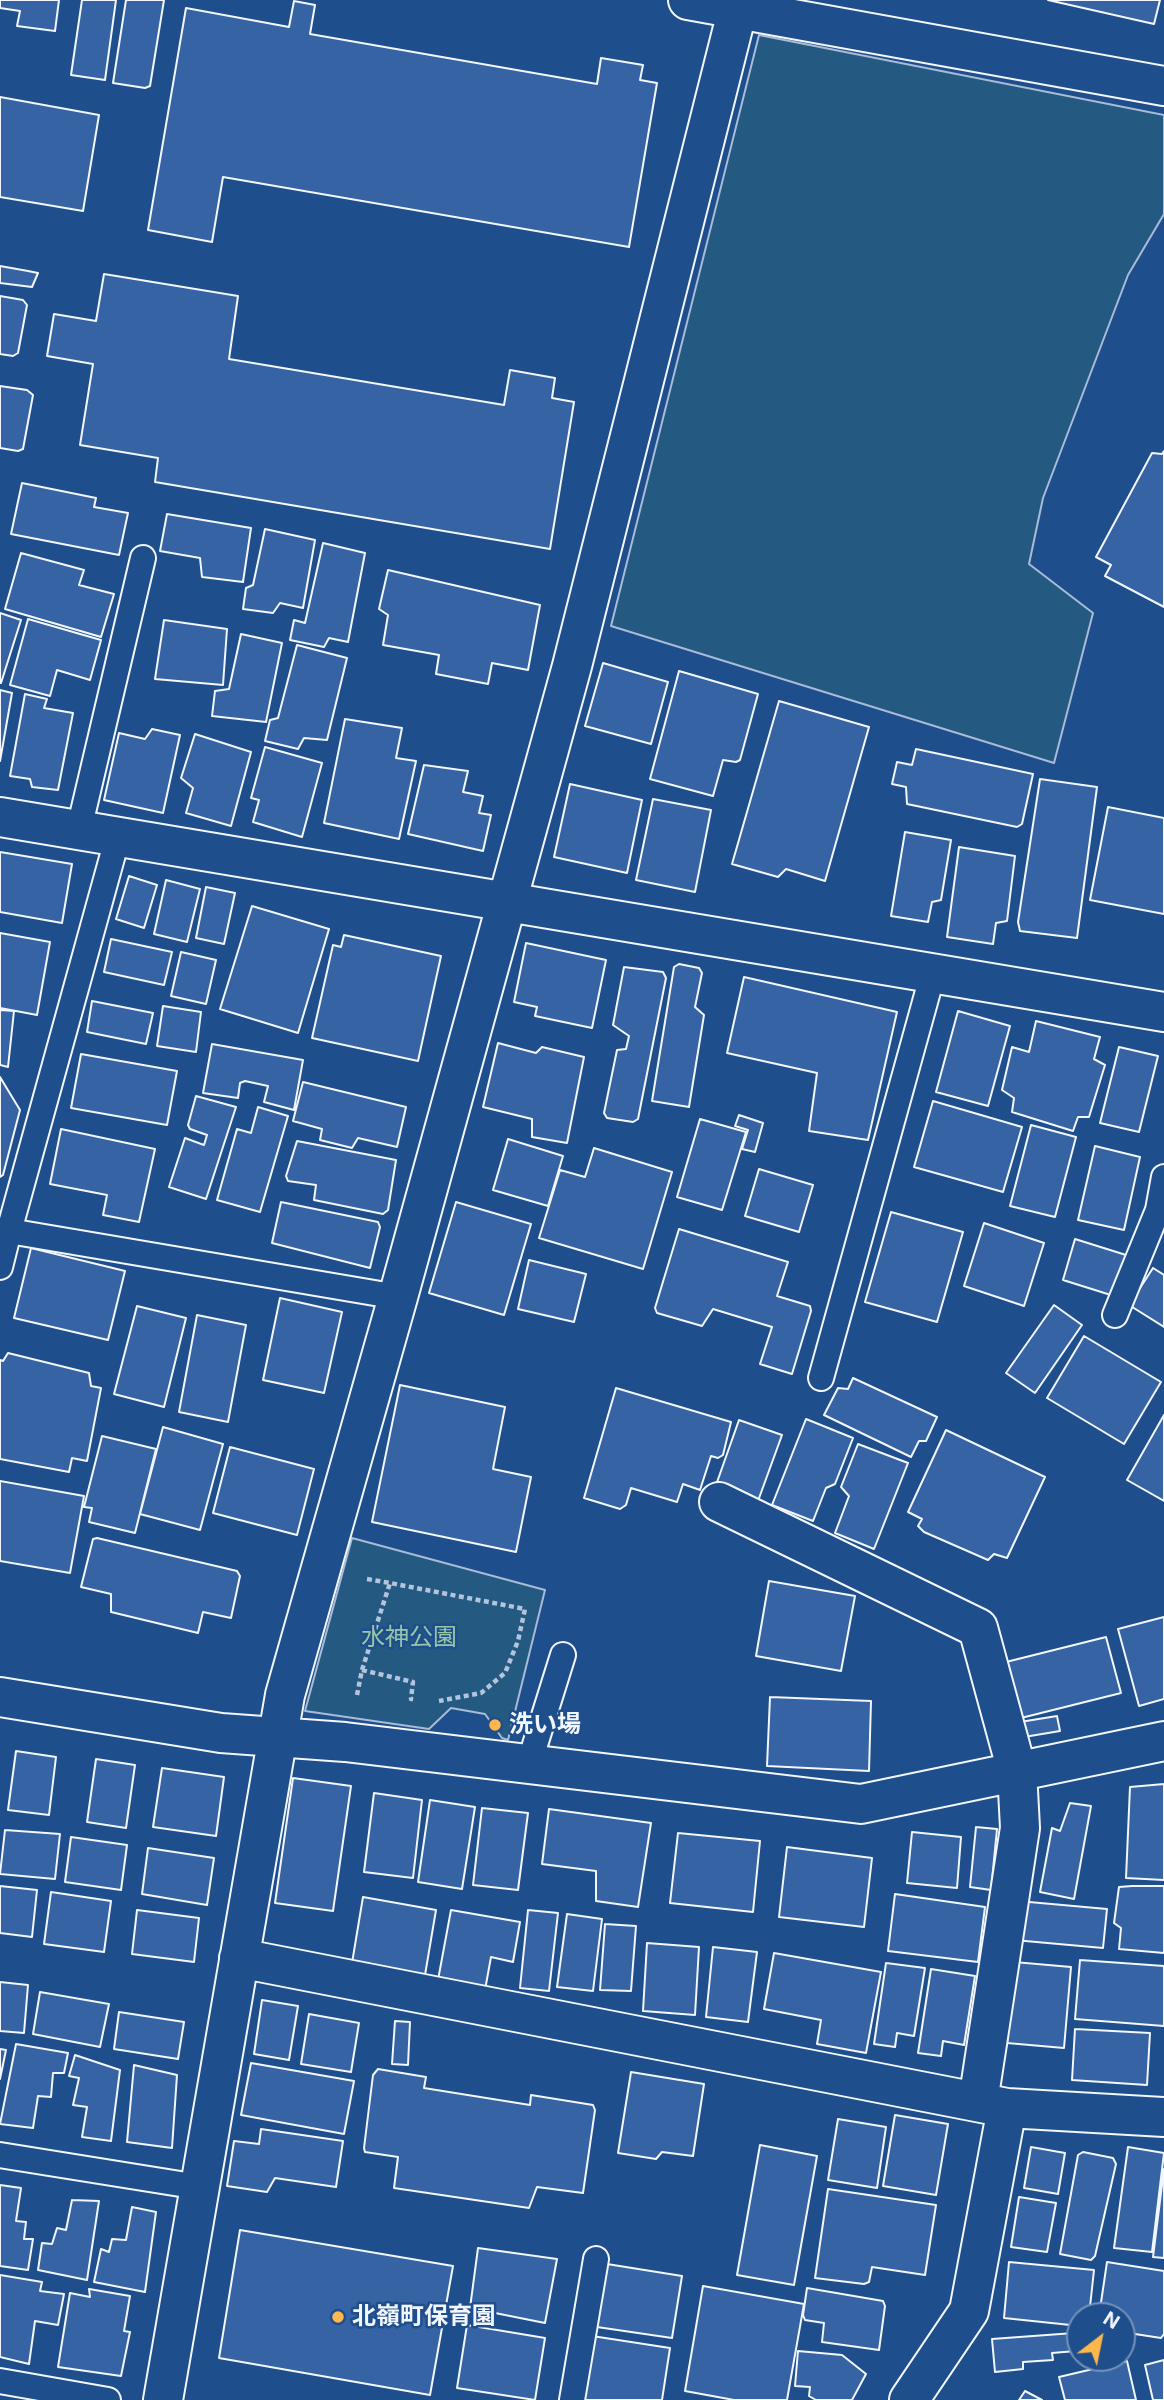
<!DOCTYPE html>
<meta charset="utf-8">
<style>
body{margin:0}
#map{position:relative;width:1164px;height:2400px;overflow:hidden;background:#1f4e8c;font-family:Inter,sans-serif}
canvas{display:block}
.north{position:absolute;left:1066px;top:2302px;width:70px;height:70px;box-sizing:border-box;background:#1f4e8c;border:2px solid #7391ba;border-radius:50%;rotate:32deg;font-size:19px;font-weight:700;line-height:28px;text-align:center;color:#f2f6ff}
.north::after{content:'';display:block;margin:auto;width:24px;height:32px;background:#ffb74d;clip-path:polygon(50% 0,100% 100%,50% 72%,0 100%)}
</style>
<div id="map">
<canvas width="1164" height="2400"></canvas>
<div class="north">N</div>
</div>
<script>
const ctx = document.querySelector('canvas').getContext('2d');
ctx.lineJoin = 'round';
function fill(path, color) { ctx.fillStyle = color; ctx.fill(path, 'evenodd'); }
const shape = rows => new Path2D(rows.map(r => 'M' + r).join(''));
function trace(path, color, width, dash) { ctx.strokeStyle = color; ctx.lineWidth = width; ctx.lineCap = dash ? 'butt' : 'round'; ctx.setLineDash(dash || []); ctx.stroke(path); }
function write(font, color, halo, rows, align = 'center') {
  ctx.font = font + ' Inter,"Noto Sans JP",sans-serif'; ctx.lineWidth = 5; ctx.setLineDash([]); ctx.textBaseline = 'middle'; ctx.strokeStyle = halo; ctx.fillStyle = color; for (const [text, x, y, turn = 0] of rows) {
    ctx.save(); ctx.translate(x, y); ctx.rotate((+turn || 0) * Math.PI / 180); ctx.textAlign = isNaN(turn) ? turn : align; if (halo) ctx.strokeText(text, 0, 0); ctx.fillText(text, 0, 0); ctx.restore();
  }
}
const green = shape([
 [759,35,1164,115,1164,214,1128,275,1043,498,1029,564,1093,613,1054,763,611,626,759,35],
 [352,1538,545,1590,508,1740,502,1738,485,1714,451,1708,429,1729,305,1711,352,1538]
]);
fill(green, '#245a82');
trace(green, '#a8bbd7', 2);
const building = shape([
 [0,0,59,0,55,31,17,26,20,11,0,8,0,0],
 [82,0,116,0,105,80,71,75,82,0],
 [126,0,164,0,150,86,145,88,113,83,126,0],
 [1048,0,1160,0,1154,24,1048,0],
 [294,1,315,5,310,34,597,84,601,58,643,65,640,80,657,83,629,247,223,177,212,242,148,230,186,8,289,27,294,1],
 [0,97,99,115,83,211,0,197,0,97],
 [0,266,28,271,38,273,32,287,0,283,0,266],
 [104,274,238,296,229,359,504,405,510,370,555,378,552,398,574,402,550,549,155,482,158,458,80,445,93,364,47,356,54,314,96,321,104,274],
 [0,296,23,300,27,305,18,353,13,356,0,354,0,296],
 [0,386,27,390,33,395,23,449,18,451,0,448,0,386],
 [1164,451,1164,607,1105,576,1111,565,1096,557,1152,453,1162,454,1164,451],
 [22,483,96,498,94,507,128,513,119,555,11,534,22,483],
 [167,514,251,528,243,582,202,577,200,558,160,551,167,514],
 [265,529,315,540,303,608,280,603,273,613,243,609,246,588,253,585,265,529],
 [323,543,365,553,348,642,329,638,324,647,290,640,294,620,305,623,323,543],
 [21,553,84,570,79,585,114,594,101,637,5,609,21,553],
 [388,570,540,605,528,670,492,663,488,684,436,674,439,655,383,645,388,615,379,609,388,570],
 [0,613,21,620,1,683,0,683,0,613],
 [28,619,101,640,90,680,57,670,50,696,10,685,28,619],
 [164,620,227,629,223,685,155,679,164,620],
 [241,634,282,643,266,722,212,716,215,691,229,689,241,634],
 [297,645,347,658,327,740,304,738,298,749,265,741,270,720,278,718,297,645],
 [603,663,668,682,651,744,585,726,603,663],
 [679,671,758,694,740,760,736,762,723,760,713,796,650,779,679,671],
 [0,690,12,693,0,761,0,690],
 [25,694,47,699,44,708,73,713,58,790,32,787,30,779,10,776,25,694],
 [779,701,869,727,825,881,786,869,778,877,732,864,779,701],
 [345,719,402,728,396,758,416,761,399,839,324,823,345,719],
 [152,729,180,735,163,813,104,800,119,733,145,739,152,729],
 [195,734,251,752,231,826,186,813,193,788,181,778,195,734],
 [265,747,322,763,302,837,253,822,259,800,251,798,265,747],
 [916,749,1033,774,1022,824,1017,827,907,804,906,787,892,784,897,762,912,765,916,749],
 [424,765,468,771,463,792,483,796,479,813,491,815,483,851,408,834,424,765],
 [1040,779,1097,787,1077,938,1020,931,1018,922,1040,779],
 [570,784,642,800,627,873,554,857,570,784],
 [653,799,711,810,695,892,636,880,653,799],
 [1108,807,1164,818,1164,914,1090,900,1108,807],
 [905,832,951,840,941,900,932,902,928,922,891,916,905,832],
 [959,847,1015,856,1007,921,996,923,993,944,947,937,959,847],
 [0,852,72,864,62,923,0,912,0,852],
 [129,876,157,885,144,928,116,919,129,876],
 [166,880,200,889,187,942,154,934,166,880],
 [206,887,235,893,224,944,196,938,206,887],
 [252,906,329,929,298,1033,220,1009,252,906],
 [0,933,50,942,37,1015,0,1008,0,933],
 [344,935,441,956,418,1061,312,1038,333,945,341,947,344,935],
 [111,939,172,952,164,985,104,972,111,939],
 [526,943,606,960,592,1028,535,1016,537,1007,514,1002,526,943],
 [181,952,216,960,206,1004,171,996,181,952],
 [679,964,699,968,702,973,695,1007,704,1015,689,1107,652,1101,674,967,679,964],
 [624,967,663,972,666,978,638,1119,633,1122,607,1118,604,1113,617,1050,626,1049,629,1036,613,1025,624,967],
 [744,977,897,1012,868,1140,809,1131,817,1073,727,1053,744,977],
 [92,1001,153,1013,146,1044,87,1032,92,1001],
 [163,1006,201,1012,196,1052,157,1046,163,1006],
 [0,1010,14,1011,8,1067,0,1065,0,1010],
 [958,1011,1010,1026,988,1106,936,1092,958,1011],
 [1036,1021,1100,1037,1094,1059,1105,1065,1089,1117,1078,1117,1073,1131,1012,1112,1014,1098,1002,1090,1012,1047,1029,1052,1036,1021],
 [498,1043,536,1053,542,1047,584,1057,567,1143,532,1137,532,1119,483,1107,498,1043],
 [212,1044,303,1060,294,1110,264,1102,268,1086,245,1081,240,1083,238,1098,203,1093,212,1044],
 [1119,1047,1158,1056,1139,1132,1100,1123,1119,1047],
 [81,1054,177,1071,167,1125,71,1108,81,1054],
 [0,1077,20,1110,3,1175,0,1177,0,1077],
 [303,1082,406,1107,397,1147,358,1138,352,1148,320,1140,322,1129,293,1121,303,1082],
 [196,1096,236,1107,206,1199,169,1187,185,1138,204,1145,207,1135,190,1129,188,1125,196,1096],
 [933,1101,1022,1127,1003,1192,914,1167,933,1101],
 [258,1107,288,1116,260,1212,217,1200,237,1129,251,1133,258,1107],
 [739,1115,763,1123,755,1152,742,1149,748,1130,735,1126,739,1115],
 [700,1119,746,1132,722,1210,677,1197,700,1119],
 [1031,1125,1076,1137,1055,1217,1010,1206,1031,1125],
 [61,1129,155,1149,139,1222,103,1215,107,1195,50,1184,61,1129],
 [508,1139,563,1156,548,1206,493,1190,508,1139],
 [297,1141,396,1160,388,1210,383,1214,314,1200,316,1185,288,1181,286,1176,297,1141],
 [1095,1146,1140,1157,1124,1230,1078,1220,1095,1146],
 [594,1148,672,1172,643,1269,539,1238,560,1170,585,1177,594,1148],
 [759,1169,813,1185,799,1232,745,1216,759,1169],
 [281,1202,378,1222,380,1227,370,1268,272,1243,281,1202],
 [456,1202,531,1224,504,1315,429,1293,456,1202],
 [891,1212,963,1232,937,1322,865,1302,891,1212],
 [984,1223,1044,1243,1024,1306,964,1286,984,1223],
 [679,1229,788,1262,777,1296,810,1306,811,1311,792,1374,760,1364,772,1327,713,1309,702,1326,657,1313,655,1308,679,1229],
 [1075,1239,1126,1255,1114,1296,1063,1280,1075,1239],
 [31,1248,125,1271,108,1340,14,1318,31,1248],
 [529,1260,586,1274,574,1322,518,1309,529,1260],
 [1153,1268,1164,1275,1164,1327,1129,1305,1153,1268],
 [280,1298,342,1312,324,1393,263,1380,280,1298],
 [1054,1305,1082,1325,1035,1393,1006,1373,1054,1305],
 [137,1306,186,1318,164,1407,114,1394,137,1306],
 [197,1315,246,1325,228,1422,179,1412,197,1315],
 [1084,1336,1161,1382,1124,1444,1047,1398,1084,1336],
 [8,1353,89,1373,91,1386,101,1388,87,1461,72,1458,69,1472,0,1459,0,1360,3,1361,8,1353],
 [853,1378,937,1417,926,1441,919,1441,911,1457,824,1415,838,1388,848,1389,853,1378],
 [400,1385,505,1407,493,1469,531,1477,516,1552,372,1522,400,1385],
 [616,1388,731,1422,723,1455,718,1458,711,1456,700,1490,683,1484,677,1502,631,1488,626,1505,620,1509,584,1498,616,1388],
 [1164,1415,1164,1501,1127,1480,1164,1415],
 [806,1419,853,1438,835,1484,826,1488,813,1521,772,1505,806,1419],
 [739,1420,782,1435,758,1501,716,1485,739,1420],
 [163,1427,223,1444,200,1530,140,1514,163,1427],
 [946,1430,1045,1477,1007,1558,994,1554,988,1560,924,1532,918,1526,922,1519,908,1512,946,1430],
 [102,1436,156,1449,135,1533,89,1522,92,1508,84,1507,102,1436],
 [858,1444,908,1463,874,1549,835,1533,849,1496,841,1487,858,1444],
 [230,1447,314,1469,297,1535,213,1513,230,1447],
 [0,1481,84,1496,70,1573,0,1561,0,1481],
 [97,1538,237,1571,240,1576,231,1618,203,1612,198,1633,111,1612,111,1594,81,1587,93,1539,97,1538],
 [769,1581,855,1596,841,1671,756,1656,769,1581],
 [1164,1617,1164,1699,1139,1706,1118,1629,1164,1617],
 [1106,1637,1121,1693,1021,1718,1006,1662,1106,1637],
 [770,1697,871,1701,869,1771,767,1766,770,1697],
 [1057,1716,1060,1731,1024,1737,1020,1722,1057,1716],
 [16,1751,56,1757,49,1815,8,1810,16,1751],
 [96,1759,135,1765,126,1828,87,1822,96,1759],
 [162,1768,224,1777,216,1836,153,1827,162,1768],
 [293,1778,351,1786,333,1911,275,1903,293,1778],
 [1164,1784,1164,1880,1126,1878,1130,1787,1164,1784],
 [374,1793,422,1800,413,1878,364,1872,374,1793],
 [430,1800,475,1807,462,1889,418,1882,430,1800],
 [1070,1803,1091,1806,1074,1899,1040,1892,1052,1828,1060,1831,1070,1803],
 [482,1808,528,1813,518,1890,473,1885,482,1808],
 [549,1809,651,1823,638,1907,596,1901,596,1871,542,1864,549,1809],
 [976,1827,997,1829,991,1890,970,1887,976,1827],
 [5,1830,60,1834,55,1879,0,1874,5,1830],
 [912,1832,961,1837,957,1888,907,1883,912,1832],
 [678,1833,760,1841,753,1912,670,1903,678,1833],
 [71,1837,127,1845,121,1890,65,1882,71,1837],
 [787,1847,872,1858,864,1927,779,1917,787,1847],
 [148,1848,214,1858,207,1905,142,1894,148,1848],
 [0,1886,37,1890,32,1937,0,1933,0,1886],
 [1132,1886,1164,1886,1164,1953,1119,1949,1121,1928,1114,1923,1119,1887,1132,1886],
 [51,1892,111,1901,104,1952,44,1944,51,1892],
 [895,1894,985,1907,978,1962,888,1951,895,1894],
 [363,1897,436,1910,425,1975,352,1963,363,1897],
 [1018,1901,1107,1909,1103,1948,1014,1940,1018,1901],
 [137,1910,199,1918,194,1962,132,1954,137,1910],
 [451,1910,520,1922,513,1962,491,1957,485,1990,438,1980,451,1910],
 [528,1910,558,1913,549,1991,520,1988,528,1910],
 [567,1914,602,1919,593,1991,557,1987,567,1914],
 [605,1924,636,1926,631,1991,600,1990,605,1924],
 [647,1943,699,1947,695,2015,643,2011,647,1943],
 [713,1947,757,1952,748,2022,706,2017,713,1947],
 [774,1953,881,1972,866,2053,817,2044,821,2020,764,2009,774,1953],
 [1080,1960,1164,1966,1164,2026,1075,2019,1080,1960],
 [1014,1962,1071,1967,1064,2048,1007,2043,1014,1962],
 [886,1963,925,1968,914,2036,897,2033,895,2047,874,2044,886,1963],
 [931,1969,975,1976,964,2045,943,2041,941,2056,918,2053,931,1969],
 [0,1982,28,1985,24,2033,0,2031,0,1982],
 [40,1992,109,2004,100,2047,33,2034,40,1992],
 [262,2000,298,2006,289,2060,254,2054,262,2000],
 [119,2012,184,2022,178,2059,114,2049,119,2012],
 [309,2014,359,2023,351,2072,301,2064,309,2014],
 [395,2021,410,2022,408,2065,392,2064,395,2021],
 [1075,2029,1150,2033,1147,2085,1072,2080,1075,2029],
 [16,2044,68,2053,64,2073,53,2073,51,2097,38,2096,33,2128,0,2124,16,2044],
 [0,2049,6,2050,0,2079,0,2049],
 [75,2055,120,2070,111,2141,82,2137,87,2107,73,2105,79,2078,69,2076,75,2055],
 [251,2063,354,2081,344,2134,241,2115,251,2063],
 [134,2065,177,2075,172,2148,127,2142,134,2065],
 [378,2069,426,2077,424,2088,530,2105,531,2095,593,2105,595,2110,583,2193,537,2187,529,2208,394,2188,398,2157,365,2152,364,2148,373,2075,378,2069],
 [631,2072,704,2084,693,2156,662,2152,656,2159,618,2153,631,2072],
 [895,2115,948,2124,936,2195,883,2186,895,2115],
 [838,2119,886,2127,877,2188,828,2180,838,2119],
 [261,2129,343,2141,336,2187,275,2178,267,2192,227,2186,234,2141,259,2144,261,2129],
 [760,2145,817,2156,794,2285,737,2275,760,2145],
 [1031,2147,1065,2153,1058,2194,1024,2188,1031,2147],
 [1128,2147,1164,2153,1152,2252,1114,2248,1128,2147],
 [1083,2152,1113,2158,1116,2164,1095,2256,1091,2260,1060,2254,1078,2155,1083,2152],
 [1164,2169,1164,2258,1153,2257,1164,2169],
 [0,2185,21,2188,16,2221,26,2222,24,2239,33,2239,28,2270,0,2266,0,2185],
 [828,2189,936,2205,925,2275,872,2267,869,2282,864,2284,815,2278,828,2189],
 [1019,2197,1056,2203,1047,2252,1011,2247,1019,2197],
 [72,2200,99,2201,87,2280,38,2270,42,2243,52,2244,57,2228,66,2230,72,2200],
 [132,2207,156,2212,145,2292,94,2282,101,2249,109,2252,112,2239,126,2240,132,2207],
 [240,2230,453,2266,430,2395,219,2358,240,2230],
 [478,2248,557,2259,545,2323,470,2308,478,2248],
 [1009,2262,1094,2270,1089,2316,1080,2316,1080,2326,1004,2318,1009,2262],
 [1107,2262,1164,2271,1164,2334,1161,2338,1122,2332,1122,2316,1099,2316,1107,2262],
 [607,2264,682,2276,672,2338,597,2327,607,2264],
 [0,2275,42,2282,40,2291,64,2294,58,2325,35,2321,29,2364,0,2357,0,2275],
 [703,2286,804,2304,787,2400,734,2400,685,2391,703,2286],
 [807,2288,883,2301,885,2306,879,2350,822,2342,824,2323,805,2320,803,2315,807,2288],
 [89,2289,130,2296,124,2331,130,2332,121,2376,58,2367,70,2293,90,2297,89,2289],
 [467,2325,545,2338,535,2400,457,2388,467,2325],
 [1074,2333,1076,2351,1052,2353,1053,2360,1023,2362,1023,2369,995,2372,992,2339,1074,2333],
 [592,2336,670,2348,662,2400,582,2400,592,2336],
 [798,2351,842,2355,866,2374,852,2400,816,2400,809,2396,810,2387,795,2386,798,2351],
 [1164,2360,1164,2400,1153,2400,1145,2365,1164,2360],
 [1127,2361,1136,2400,1065,2400,1059,2377,1127,2361],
 [1025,2391,1042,2400,1019,2400,1025,2391]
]);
fill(building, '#3563a3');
trace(building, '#f2f6ff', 2);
const service = shape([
 [79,829,143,558],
 [0,1230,9,1231,118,836],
 [0,1267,9,1231,398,1297],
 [1115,1315,1158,1210,1164,1177],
 [821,1378,933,973],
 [529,1764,563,1655],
 [0,2155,199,2187],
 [0,2381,108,2400],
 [572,2400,596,2259]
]);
const minor = shape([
 [688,0,1164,86],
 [0,817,1164,1012],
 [719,1502,978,1628,1017,1771,1020,1828,978,2102],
 [0,1697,221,1733,345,1742,861,1804,1164,1741],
 [239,1958,1007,2108,1164,2117],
 [163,2400,285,1695,398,1297,572,666,740,0],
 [909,2400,969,2311,1007,2108]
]);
trace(service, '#f2f6ff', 28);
trace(minor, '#f2f6ff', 42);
trace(shape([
 [367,1579,390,1583],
 [362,1670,390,1583,525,1609,518,1641,505,1673,481,1693,439,1701],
 [357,1695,362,1670,413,1682,411,1699,413,1699]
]), '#b3c4dc', 4.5, [5, 3.5]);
trace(service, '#1f4e8c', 24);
trace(minor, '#1f4e8c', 38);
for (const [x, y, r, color] of [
 [495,1725,7,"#ffb74d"],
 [338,2317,7,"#ffb74d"]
]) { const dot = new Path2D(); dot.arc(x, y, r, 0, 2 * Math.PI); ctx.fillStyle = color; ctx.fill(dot); trace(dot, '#1f4e8c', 2.5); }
write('24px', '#97c8a6', '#1f4e8c', [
 ["水神公園",409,1638]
]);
write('bold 24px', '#f2f6ff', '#1f4e8c', [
 ["洗い場",509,1725],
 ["北嶺町保育園",352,2317]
], 'left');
</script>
